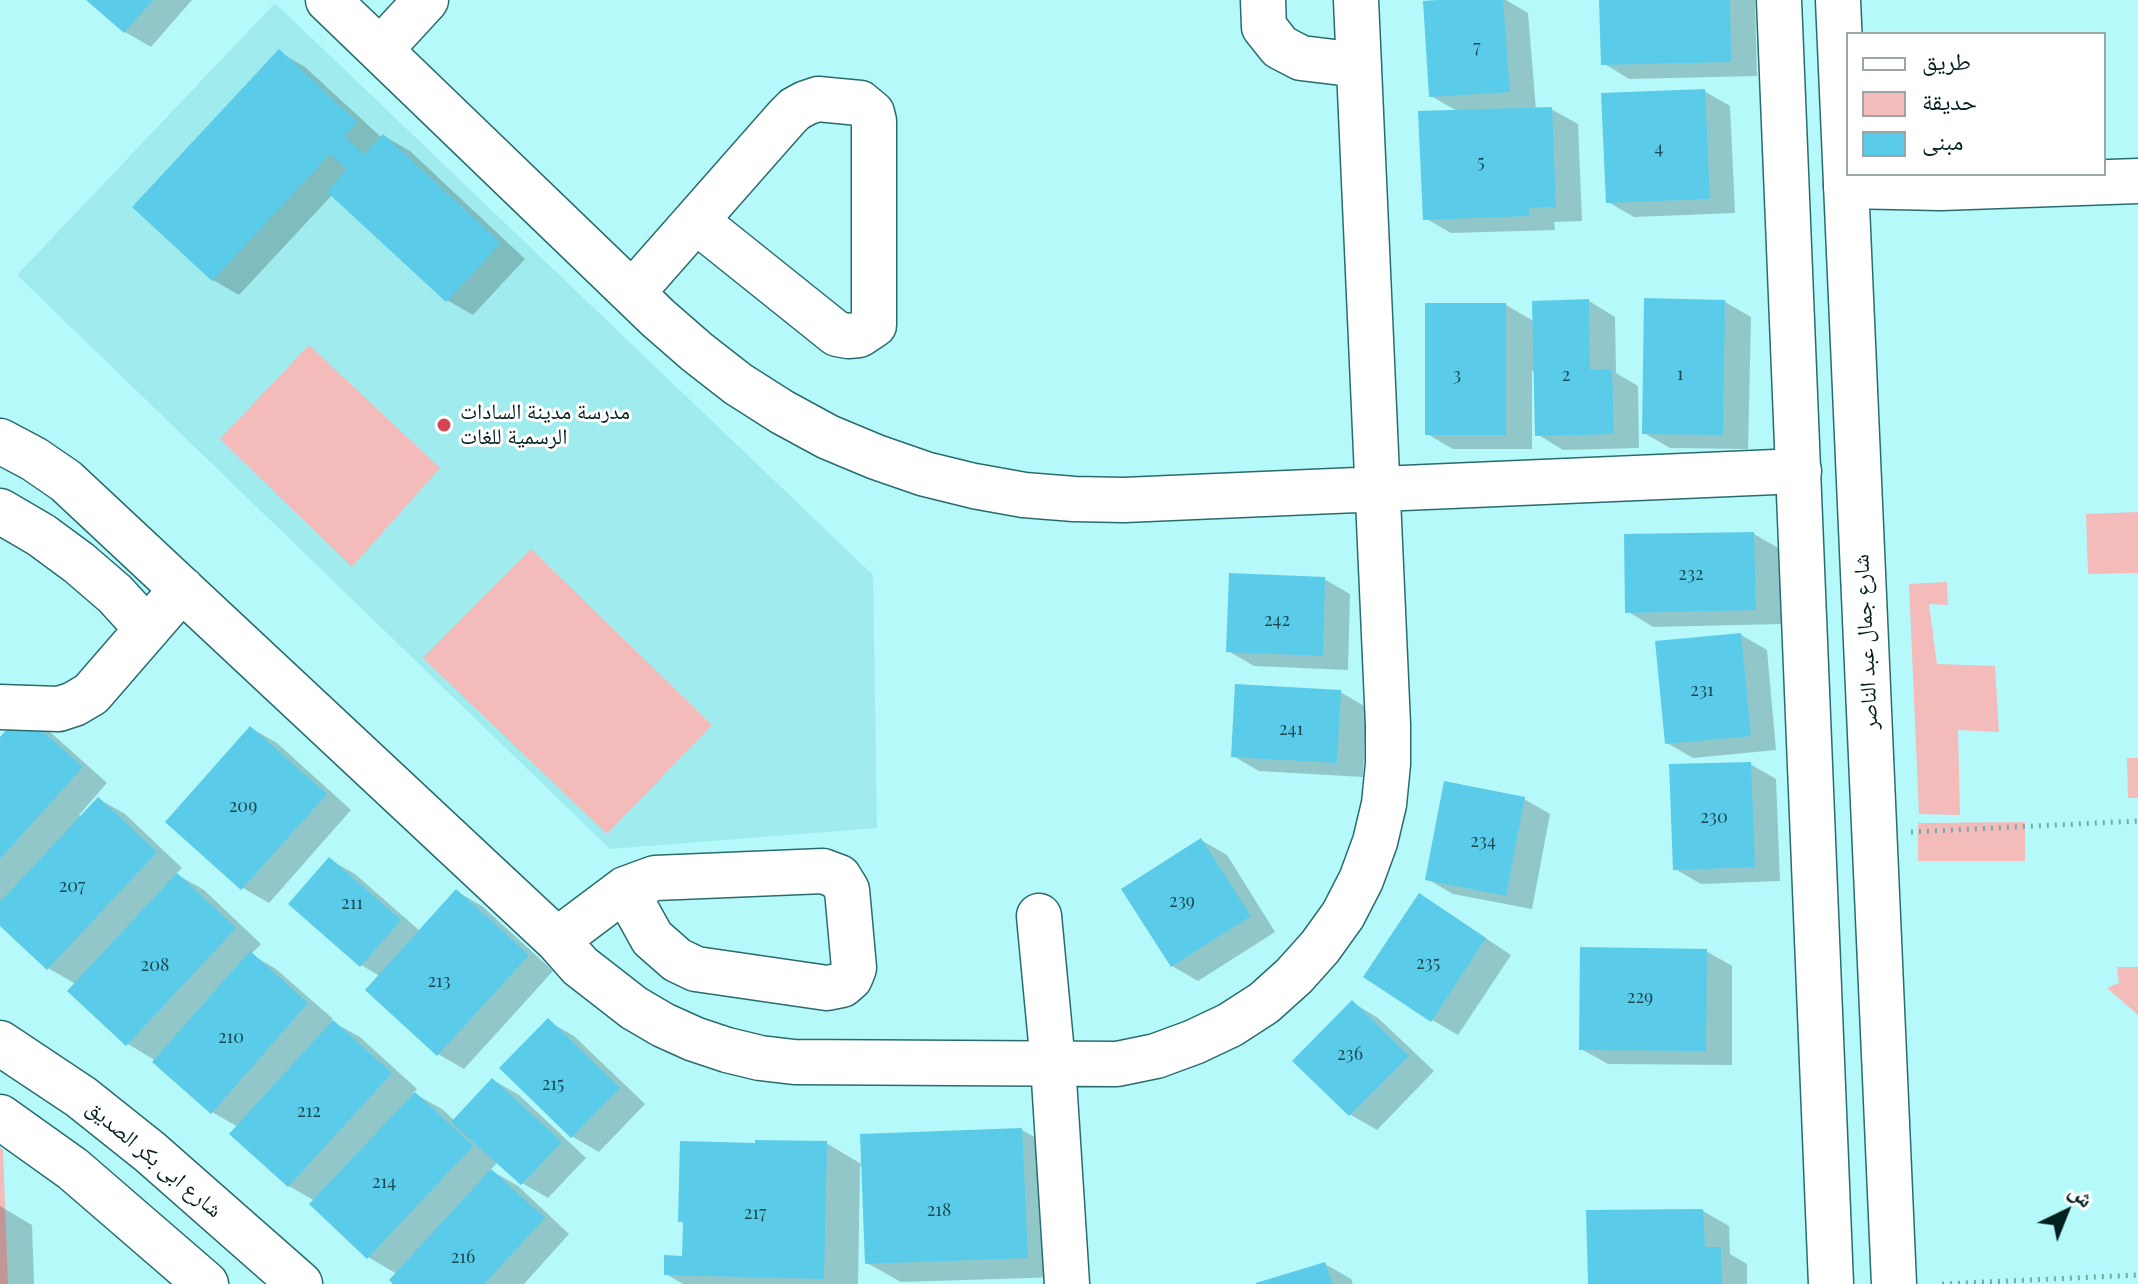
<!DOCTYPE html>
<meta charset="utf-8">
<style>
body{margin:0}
#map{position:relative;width:2138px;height:1284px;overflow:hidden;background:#b6f9fb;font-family:"Playfair Display","Noto Naskh Arabic",serif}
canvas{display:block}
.legend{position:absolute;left:1846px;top:32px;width:260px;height:144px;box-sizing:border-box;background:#fff;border:2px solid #9aa5a6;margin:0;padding:10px 14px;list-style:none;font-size:24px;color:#031f20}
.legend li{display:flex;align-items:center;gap:16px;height:40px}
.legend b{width:40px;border:2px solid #9aa5a6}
.north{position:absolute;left:2026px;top:1172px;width:80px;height:80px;-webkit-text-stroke:6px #fff;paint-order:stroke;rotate:43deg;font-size:22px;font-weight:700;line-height:32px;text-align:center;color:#031f20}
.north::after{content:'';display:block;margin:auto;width:28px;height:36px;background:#031f20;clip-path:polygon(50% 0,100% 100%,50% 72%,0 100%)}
</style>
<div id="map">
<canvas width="2138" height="1284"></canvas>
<ul class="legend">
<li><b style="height:10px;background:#fff"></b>طريق</li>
<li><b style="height:22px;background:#f3bcbb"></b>حديقة</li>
<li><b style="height:22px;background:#5bcbea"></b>مبنى</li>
</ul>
<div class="north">ش</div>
</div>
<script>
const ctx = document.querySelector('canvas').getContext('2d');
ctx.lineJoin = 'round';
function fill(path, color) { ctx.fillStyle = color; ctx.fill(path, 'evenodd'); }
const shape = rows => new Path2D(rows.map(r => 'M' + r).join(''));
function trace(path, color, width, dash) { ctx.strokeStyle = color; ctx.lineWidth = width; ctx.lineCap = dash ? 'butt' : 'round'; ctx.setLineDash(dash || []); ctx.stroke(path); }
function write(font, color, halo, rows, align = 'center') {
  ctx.font = font + ' "Playfair Display","Noto Naskh Arabic",serif'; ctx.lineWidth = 6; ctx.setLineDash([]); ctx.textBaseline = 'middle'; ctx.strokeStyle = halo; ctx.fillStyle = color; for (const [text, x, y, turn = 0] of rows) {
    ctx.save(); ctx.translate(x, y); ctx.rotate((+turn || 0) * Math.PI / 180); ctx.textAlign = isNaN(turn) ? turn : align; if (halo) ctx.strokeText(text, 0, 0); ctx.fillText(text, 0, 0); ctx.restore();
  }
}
fill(shape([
 [275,3,873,575,877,828,610,849,17,275]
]), '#9febed');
fill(shape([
 [309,345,440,468,352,567,220,439],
 [2138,512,2138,573,2088,574,2086,514],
 [531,549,712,725,607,834,423,658],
 [1947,582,1948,605,1929,604,1937,664,1995,666,1999,732,1958,730,1960,815,1919,814,1909,584],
 [2127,758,2138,758,2138,798,2128,798],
 [2025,822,2025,861,1918,861,1918,823],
 [2117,967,2138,967,2138,1015,2107,988,2119,983],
 [0,1148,3,1150,8,1284,0,1284]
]), '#f3bcbb');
fill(shape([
 [89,0,192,0,151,47,125,32],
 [1469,0,1506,0,1528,13,1536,110,1551,109,1578,124,1582,221,1554,222,1555,230,1451,233,1425,218,1459,112,1431,96],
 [1601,0,1755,0,1757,76,1629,79,1603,63],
 [279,52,305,67,382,138,384,136,410,151,525,259,473,315,447,300,333,194,239,295,213,280],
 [1704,91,1730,106,1735,213,1634,217,1608,202],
 [1589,301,1615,317,1616,373,1638,386,1639,448,1563,450,1537,434,1536,371,1532,371,1532,449,1453,449,1427,434,1506,305,1535,322],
 [1725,302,1751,317,1748,449,1670,448,1644,433],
 [1754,534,1780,549,1782,624,1653,627,1627,611],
 [1324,579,1350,594,1348,670,1254,666,1228,651],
 [1741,635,1767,650,1776,750,1693,758,1667,743],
 [1340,692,1366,707,1363,777,1259,771,1233,756],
 [22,715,48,730,107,783,79,815,82,817,99,799,125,814,182,868,176,874,204,890,261,944,251,954,276,969,333,1019,331,1021,360,1037,417,1089,413,1093,442,1109,455,1121,493,1080,519,1095,586,1158,548,1198,522,1183,498,1162,490,1170,518,1186,569,1234,524,1284,396,1284,397,1274,368,1257,315,1201,289,1186,232,1134,238,1127,212,1112,156,1061,128,1044,76,984,48,968,0,923,0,740],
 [251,728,277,743,351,810,269,903,243,888],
 [1750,764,1776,779,1780,881,1701,884,1675,869],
 [1524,799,1550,814,1532,909,1453,894,1427,879],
 [1201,840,1227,855,1275,932,1198,981,1172,966],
 [329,859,355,874,420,931,456,891,482,906,553,971,464,1069,438,1054,380,976,361,965],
 [1445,911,1511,955,1458,1035,1432,1020],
 [1706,951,1732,966,1732,1065,1608,1064,1581,1049],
 [1352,1002,1378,1018,1434,1071,1377,1130,1351,1115,1295,1061],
 [548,1021,574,1036,645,1104,599,1152,573,1137,502,1068],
 [1022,1130,1056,1149,1061,1277,901,1282,867,1263,863,1166,860,1166,858,1284,683,1284,666,1274,684,1258,685,1224,680,1221,826,1143,863,1165],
 [0,1206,32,1225,34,1284,0,1284],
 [1703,1211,1729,1226,1730,1254,1747,1264,1747,1284,1590,1284],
 [1325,1264,1351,1279,1353,1284,1260,1284]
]), '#0003');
fill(shape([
 [86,0,153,0,124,33],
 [1438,0,1503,0,1510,92,1429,97,1423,1],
 [1599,0,1730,0,1731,62,1601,65],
 [279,49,357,122,344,136,364,155,383,134,501,243,446,302,327,192,347,169,330,154,212,281,132,207],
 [1705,89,1710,199,1606,203,1601,93],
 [1552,107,1556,207,1529,208,1529,216,1423,220,1418,111],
 [1644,298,1725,300,1723,435,1642,434],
 [1589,299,1590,370,1612,369,1614,434,1535,436,1532,301],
 [1425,303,1506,303,1506,435,1425,435],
 [1754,532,1756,610,1625,613,1624,534],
 [1229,573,1325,577,1323,656,1226,652],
 [1741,633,1751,736,1665,744,1655,641],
 [1235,684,1341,690,1337,763,1231,757],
 [22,713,83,767,0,859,0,737],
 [250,726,327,794,241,890,165,822],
 [1751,762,1755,867,1673,870,1669,764],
 [1444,781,1525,797,1506,896,1425,880],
 [98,797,157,852,47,970,0,926,0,902],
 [1201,838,1251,916,1171,967,1121,889],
 [329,857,401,920,360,967,288,904],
 [177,873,236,928,126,1046,67,991],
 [456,889,529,955,437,1056,365,990],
 [1419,893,1486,938,1431,1022,1363,977],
 [1580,947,1707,949,1706,1051,1579,1050],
 [250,951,308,1003,211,1114,152,1062],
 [1352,1000,1409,1056,1349,1116,1292,1061],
 [548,1018,620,1088,571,1138,499,1068],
 [333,1020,392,1073,288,1187,229,1134],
 [492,1078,562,1142,521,1185,451,1122],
 [415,1092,473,1146,367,1259,309,1204],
 [1022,1128,1028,1258,865,1264,860,1134],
 [755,1140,827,1141,824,1279,664,1275,664,1255,682,1256,683,1222,678,1222,680,1141,755,1143],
 [491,1169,545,1218,484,1284,393,1284,389,1280],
 [1703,1209,1705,1247,1721,1247,1722,1284,1588,1284,1586,1210],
 [1325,1262,1332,1284,1256,1284,1256,1283]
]), '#5bcbea');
const minor = shape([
 [328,0,658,318,697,352,738,384,782,412,828,437,876,457,925,474,974,486,1024,495,1074,499,1124,500,1799,471],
 [1263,0,1264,27,1280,47,1301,58,1359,65],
 [380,50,426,0],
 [1846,186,1941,188,2138,181],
 [632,293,787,117,795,109,806,103,818,99,860,103,872,113,874,121,874,325,859,335,848,336,837,334,696,221],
 [0,441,34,459,66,481,557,940,580,966,634,1008,663,1025,694,1039,727,1050,760,1058,794,1062,1117,1064,1156,1056,1194,1042,1230,1025,1264,1003,1294,976,1320,947,1343,915,1361,880,1375,842,1384,804,1388,764,1388,725,1356,0],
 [0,511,41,535,79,563,115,594,147,629],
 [0,707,59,709,74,704,91,694,182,589],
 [1039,916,1053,1064,1067,1284],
 [557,940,625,889,655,878,823,871,839,877,847,890,854,968,850,978,842,985,827,988,696,969,677,960,652,938,625,889]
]);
const major = shape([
 [1779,0,1831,1284],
 [1838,0,1894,1284],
 [0,1043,81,1097,150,1152,300,1284],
 [0,1117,73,1169,206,1284]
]);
trace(minor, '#296c6f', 47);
trace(major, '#296c6f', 47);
trace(shape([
 [1911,832,2138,821],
 [1942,1284,2138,1275]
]), '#75aaab', 5, [2, 6]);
trace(minor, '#fff', 44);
trace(major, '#fff', 44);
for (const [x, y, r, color] of [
 [444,425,8,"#d64554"]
]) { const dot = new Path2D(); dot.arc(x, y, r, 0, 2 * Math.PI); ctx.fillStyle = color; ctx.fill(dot); trace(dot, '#fff', 3); }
write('18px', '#194a52', null, [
 ["7",1477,47],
 ["4",1659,148],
 ["5",1481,162],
 ["1",1680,374],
 ["3",1457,375],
 ["2",1566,375],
 ["232",1691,574],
 ["242",1277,620],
 ["231",1702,690],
 ["241",1291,729],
 ["209",243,806],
 ["230",1714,817],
 ["234",1483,841],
 ["207",72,886],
 ["239",1182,901],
 ["211",352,903],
 ["235",1428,963],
 ["208",155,965],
 ["213",439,981],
 ["229",1640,997],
 ["210",231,1037],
 ["236",1350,1054],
 ["215",553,1084],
 ["212",309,1111],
 ["214",384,1182],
 ["218",939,1210],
 ["217",755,1213],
 ["216",463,1257]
]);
write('22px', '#031f20', '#fff', [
 ["مدرسة مدينة السادات",460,412],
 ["الرسمية للغات",460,437]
], 'left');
write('22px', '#031f20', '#fff', [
 ["شارع جمال عبد الناصر",1866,642,-93],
 ["شارع ابى بكر الصديق",154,1159,40]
]);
</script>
